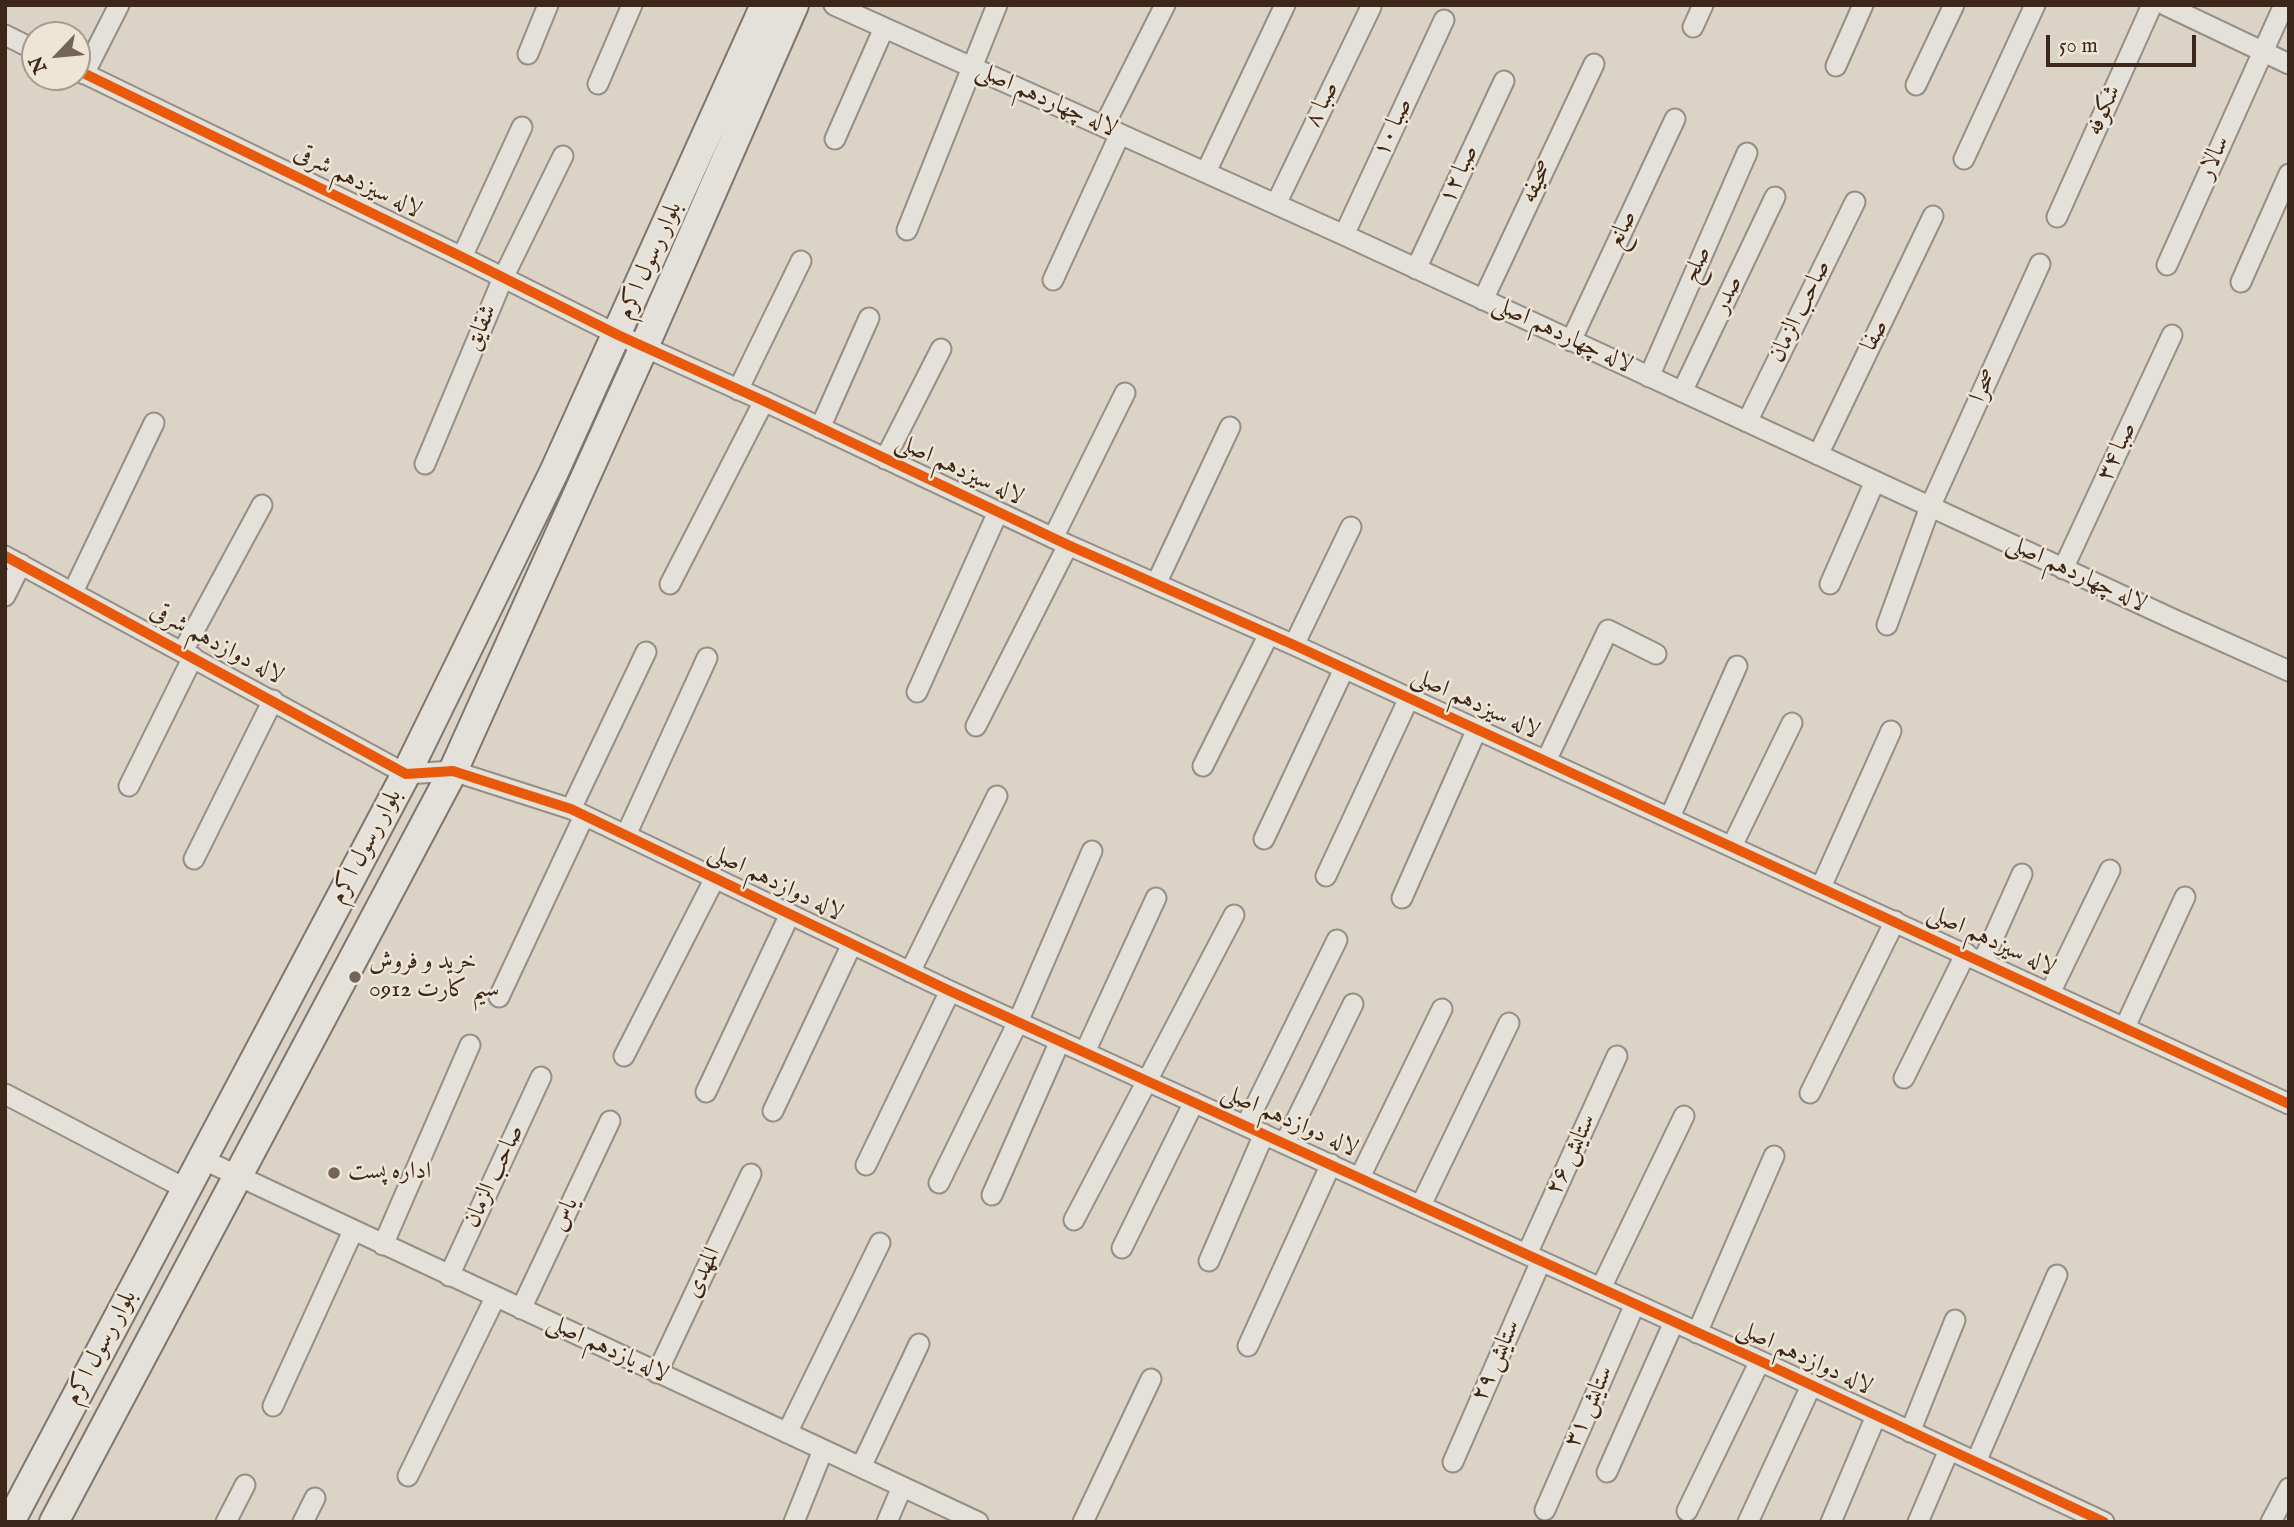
<!DOCTYPE html>
<meta charset="utf-8">
<style>
body{margin:0}
#map{position:relative;width:2294px;height:1527px;overflow:hidden;background:#dbd4c6;font-family:"IM FELL English",serif}
canvas{display:block}
.frame{position:absolute;inset:0;border:7px solid #3d271b;pointer-events:none}
.north{position:absolute;left:21px;top:21px;width:70px;height:70px;box-sizing:border-box;background:#ede5d5;border:2px solid #a7998b;border-radius:50%;rotate:244deg;font-size:19px;font-weight:700;line-height:28px;text-align:center;color:#3d271b}
.north::after{content:'';display:block;margin:auto;width:24px;height:32px;background:#746457;clip-path:polygon(50% 0,100% 100%,50% 72%,0 100%)}
.scale{position:absolute;left:2046px;top:35px;width:150px;height:32px;box-sizing:border-box;border:4px solid #3d271b;border-top:0;padding-left:9px;font-size:21px;line-height:24px;white-space:nowrap;color:#3d271b;-webkit-text-stroke:5px #ede5d5;paint-order:stroke}
</style>
<div id="map">
<canvas width="2294" height="1527"></canvas>
<div class="frame"></div>
<div class="north">N</div>
<div class="scale">50 m</div>
</div>
<script>
const ctx = document.querySelector('canvas').getContext('2d');
ctx.lineJoin = 'round';
const shape = rows => new Path2D(rows.map(r => 'M' + r).join(''));
function trace(path, color, width, dash) { ctx.strokeStyle = color; ctx.lineWidth = width; ctx.lineCap = dash ? 'butt' : 'round'; ctx.setLineDash(dash || []); ctx.stroke(path); }
function write(font, color, halo, rows, align = 'center') {
  ctx.font = font + ' "IM FELL English",Amiri,serif'; ctx.lineWidth = 5; ctx.setLineDash([]); ctx.textBaseline = 'middle'; ctx.strokeStyle = halo; ctx.fillStyle = color; for (const [text, x, y, turn = 0] of rows) {
    ctx.save(); ctx.translate(x, y); ctx.rotate((+turn || 0) * Math.PI / 180); ctx.textAlign = isNaN(turn) ? turn : align; if (halo) ctx.strokeText(text, 0, 0); ctx.fillText(text, 0, 0); ctx.restore();
  }
}
const minor = shape([
 [834,5,1344,235,2175,620,2289,671],
 [2165,5,2289,64],
 [1693,27,1703,5],
 [5,35,35,50],
 [528,54,548,5],
 [1836,66,1863,5],
 [77,70,462,257,618,335,764,401,1068,545,1294,645,2289,1104],
 [84,74,119,5],
 [598,84,632,5],
 [1916,85,1954,5],
 [1104,126,1165,5],
 [835,139,884,28],
 [1964,159,2035,5],
 [1206,172,1285,5],
 [1276,204,1371,7],
 [2057,217,2152,5],
 [907,230,997,5],
 [1344,235,1444,20],
 [462,257,522,127],
 [2167,265,2284,5],
 [1416,269,1504,81],
 [1053,280,1120,134],
 [2241,282,2289,174],
 [1483,300,1594,64],
 [1571,341,1675,119],
 [1649,377,1747,153],
 [738,390,801,261],
 [1682,392,1775,197],
 [1747,422,1855,202],
 [820,428,869,318],
 [1818,455,1933,216],
 [885,459,941,349],
 [425,464,503,278,563,156],
 [1053,538,1125,393],
 [5,556,406,774,453,771,571,809,950,991,1760,1361,2104,1522],
 [2063,569,2172,335],
 [670,584,764,401],
 [1156,584,1230,427],
 [1830,584,1875,481],
 [73,592,154,423],
 [5,596,21,564],
 [1887,625,1930,507,2040,264],
 [1294,645,1351,527],
 [183,651,262,505],
 [917,692,998,512],
 [976,726,1068,545],
 [1546,761,1608,630,1656,654],
 [1203,766,1269,634],
 [129,786,193,657],
 [571,809,646,652],
 [1670,817,1737,666],
 [626,835,707,658],
 [1264,839,1344,669],
 [1732,846,1792,723],
 [194,859,273,700],
 [1326,876,1409,698],
 [1821,887,1891,731],
 [1402,898,1477,729],
 [1983,961,2022,874],
 [910,972,997,796],
 [2050,993,2110,870],
 [499,997,584,816],
 [2125,1027,2185,897],
 [1085,1052,1156,898],
 [624,1056,715,878],
 [1904,1078,1966,953],
 [706,1092,790,914],
 [1810,1093,1895,921],
 [5,1094,186,1189],
 [773,1111,852,944],
 [1246,1125,1337,940],
 [1285,1143,1353,1004],
 [202,1159,978,1522],
 [866,1165,950,991],
 [1360,1177,1442,1009],
 [939,1183,1018,1022,1092,851],
 [992,1195,1060,1041],
 [1421,1205,1509,1023],
 [1074,1220,1234,915],
 [383,1245,470,1045],
 [1122,1248,1194,1102],
 [1527,1254,1617,1056],
 [1209,1261,1264,1134],
 [449,1276,541,1077],
 [1601,1288,1684,1116],
 [521,1309,610,1121],
 [1697,1333,1774,1156],
 [1248,1346,1331,1164],
 [657,1373,751,1174],
 [273,1406,353,1231],
 [1910,1432,1955,1320],
 [787,1433,880,1243],
 [1453,1462,1541,1261],
 [1976,1462,2057,1275],
 [861,1467,919,1344],
 [1607,1472,1674,1322],
 [408,1476,495,1298],
 [1545,1510,1635,1304],
 [1687,1511,1760,1361],
 [226,1522,245,1485],
 [303,1522,315,1498],
 [794,1522,823,1450],
 [887,1522,902,1487],
 [1083,1522,1151,1379],
 [1748,1522,1811,1386],
 [1831,1522,1876,1416],
 [1918,1522,1949,1450],
 [2271,1522,2289,1488]
]);
const secondary = shape([
 [10,1522,406,774,554,472,765,5],
 [54,1522,453,771,644,347,794,5]
]);
trace(minor, '#958e85', 23);
trace(secondary, '#7e766e', 32);
trace(minor, '#e4e0da', 19);
trace(secondary, '#e4e0da', 28);
trace(shape([
 [77,70,462,257,618,335,764,401,1068,545,1294,645,2289,1104],
 [5,556,406,774,453,771,571,809,950,991,1760,1361,2104,1522]
]), '#e8590c', 10);
for (const [x, y, r, color] of [
 [355,977,7,"#746457"],
 [334,1173,7,"#746457"]
]) { const dot = new Path2D(); dot.arc(x, y, r, 0, 2 * Math.PI); ctx.fillStyle = color; ctx.fill(dot); trace(dot, '#ede5d5', 2.5); }
write('24px', '#3d271b', '#ede5d5', [
 ["لاله چهاردهم اصلی",1046,101,24],
 ["صبا ۸",1323,105,-64],
 ["شکوفه",2105,111,-66],
 ["صبا ۱۰",1394,128,-65],
 ["سالار",2215,158,-66],
 ["صبا ۱۲",1460,175,-65],
 ["صحیفه",1538,182,-65],
 ["لاله سیزدهم شرقی",357,183,26],
 ["صانع",1623,230,-65],
 ["بلوار رسول اکرم",651,261,-66],
 ["صلح",1698,265,-66],
 ["صدر",1729,295,-64],
 ["صاحب الزمان",1801,312,-64],
 ["شقایق",482,328,-67],
 ["لاله چهاردهم اصلی",1562,336,25],
 ["صفا",1876,336,-64],
 ["صحرا",1985,386,-66],
 ["صبا ۳۴",2118,452,-65],
 ["لاله سیزدهم اصلی",959,471,25],
 ["لاله چهاردهم اصلی",2076,575,25],
 ["لاله دوازدهم شرقی",216,645,28],
 ["لاله سیزدهم اصلی",1475,705,25],
 ["بلوار رسول اکرم",367,847,-62],
 ["لاله دوازدهم اصلی",775,884,26],
 ["لاله سیزدهم اصلی",1991,942,25],
 ["لاله دوازدهم اصلی",1289,1122,24],
 ["ستایش ۲۶",1572,1155,-65],
 ["صاحب الزمان",495,1177,-65],
 ["یاس",566,1215,-65],
 ["المهدی",704,1273,-65],
 ["بلوار رسول اکرم",102,1348,-62],
 ["لاله یازدهم اصلی",607,1350,25],
 ["لاله دوازدهم اصلی",1804,1359,25],
 ["ستایش ۲۹",1497,1361,-66],
 ["ستایش ۳۱",1590,1407,-66]
]);
write('24px', '#3d271b', '#ede5d5', [
 ["خرید و فروش",369,963],
 ["سیم کارت 0912",369,991],
 ["اداره پست",348,1173]
], 'left');
</script>
